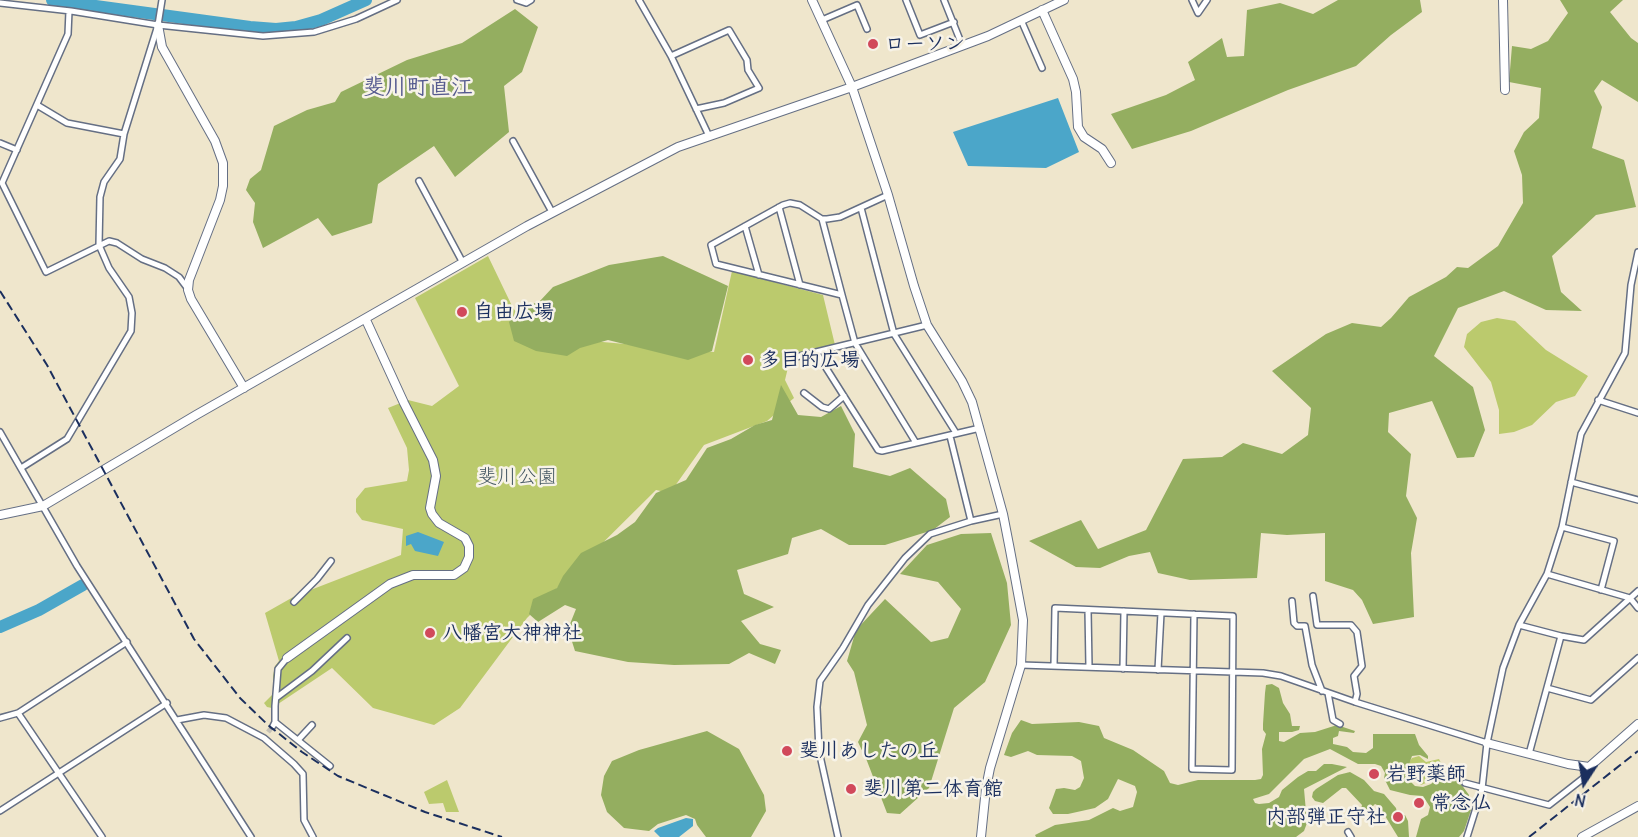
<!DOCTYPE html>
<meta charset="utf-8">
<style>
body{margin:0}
#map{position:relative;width:1638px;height:837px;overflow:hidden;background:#efe6cc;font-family:Delius,sans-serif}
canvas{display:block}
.north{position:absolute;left:1554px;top:753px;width:60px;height:60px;-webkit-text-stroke:4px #f7f3e8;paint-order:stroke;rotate:192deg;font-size:16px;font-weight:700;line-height:24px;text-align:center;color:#1b2f5e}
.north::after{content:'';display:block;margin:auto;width:21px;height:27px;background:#1b2f5e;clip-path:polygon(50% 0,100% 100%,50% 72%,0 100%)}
</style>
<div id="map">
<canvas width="1638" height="837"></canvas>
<div class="north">N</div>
</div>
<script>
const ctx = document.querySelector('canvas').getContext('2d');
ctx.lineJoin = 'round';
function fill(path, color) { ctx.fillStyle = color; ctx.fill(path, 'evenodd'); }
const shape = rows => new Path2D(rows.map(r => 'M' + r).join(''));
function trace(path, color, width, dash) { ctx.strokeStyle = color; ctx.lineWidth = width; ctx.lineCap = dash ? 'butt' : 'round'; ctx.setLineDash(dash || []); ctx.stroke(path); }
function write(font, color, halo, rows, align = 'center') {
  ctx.font = font + ' Delius,"Klee One",sans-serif'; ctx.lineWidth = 5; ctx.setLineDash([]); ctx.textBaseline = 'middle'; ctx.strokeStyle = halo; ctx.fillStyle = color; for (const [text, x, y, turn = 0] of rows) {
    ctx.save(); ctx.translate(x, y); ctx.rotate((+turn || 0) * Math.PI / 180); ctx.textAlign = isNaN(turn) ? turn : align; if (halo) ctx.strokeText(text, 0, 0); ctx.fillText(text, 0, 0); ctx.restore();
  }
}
fill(shape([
 [488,256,513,308,536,336,714,352,732,271,823,295,835,345,791,355,785,380,794,398,767,421,704,445,670,493,656,490,527,618,460,708,434,725,373,708,332,668,272,708,267,707,264,703,273,694,273,676,275,666,279,661,265,613,295,596,401,555,403,529,362,520,356,512,356,499,365,488,407,481,409,470,407,448,388,408,408,400,432,406,459,386,415,298],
 [1497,318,1515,321,1546,350,1588,376,1575,396,1556,402,1532,425,1514,432,1499,434,1499,410,1491,382,1464,347,1467,334,1481,322],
 [1419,756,1426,762,1439,759,1443,767,1431,772,1433,780,1421,785,1411,779,1408,764,1412,758],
 [447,780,459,812,446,812,443,803,429,804,424,792]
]), '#bbca6d');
fill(shape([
 [1338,0,1420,0,1422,12,1391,35,1356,66,1288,90,1191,131,1132,149,1111,114,1166,95,1195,80,1188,62,1222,38,1227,57,1244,56,1247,10,1280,3,1313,14],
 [1560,0,1623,0,1610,12,1631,38,1638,43,1638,102,1602,80,1594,91,1602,107,1592,148,1624,160,1636,207,1596,215,1552,256,1561,292,1582,311,1546,310,1504,291,1458,308,1434,356,1473,387,1485,430,1474,457,1457,458,1432,401,1389,413,1388,432,1411,454,1406,496,1417,518,1411,553,1414,617,1373,624,1362,600,1353,590,1325,581,1325,533,1287,535,1261,533,1257,578,1190,580,1158,573,1150,552,1129,556,1100,568,1076,567,1029,541,1081,520,1098,549,1146,530,1183,459,1222,457,1243,443,1282,454,1308,435,1311,408,1272,371,1326,334,1352,323,1381,327,1391,318,1409,297,1446,277,1457,267,1468,268,1498,246,1523,203,1522,175,1514,151,1524,132,1539,118,1541,88,1509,82,1512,46,1531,49,1548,41,1568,13],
 [515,9,538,27,522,72,504,86,509,132,455,177,434,146,378,184,372,223,332,236,318,218,263,248,253,222,255,203,246,190,250,179,261,170,274,126,307,110,335,102,341,92,407,60,462,43],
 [663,256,728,286,712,351,688,360,608,340,580,348,567,356,536,351,514,341,509,322,521,307,539,302,553,287,609,265],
 [781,385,798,415,821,417,841,406,855,434,853,467,890,476,910,468,946,499,950,517,933,530,885,545,849,545,821,529,792,538,788,554,737,570,744,594,774,607,741,621,760,644,781,650,775,664,749,653,729,664,674,665,628,662,575,651,568,629,576,609,565,605,538,622,529,614,533,599,557,588,563,576,581,553,617,535,635,522,656,493,686,480,707,448,731,439,755,425,772,420],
 [991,533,1007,583,1011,625,985,682,954,708,929,788,900,814,887,813,867,761,858,742,867,725,854,672,847,661,856,630,885,599,931,642,948,638,961,609,938,582,900,574,927,545,961,534],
 [1272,684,1279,688,1283,703,1290,714,1292,726,1300,726,1299,730,1292,732,1279,732,1279,741,1284,742,1300,733,1315,732,1337,725,1355,731,1354,733,1339,731,1338,736,1333,738,1333,744,1347,747,1353,752,1366,753,1373,748,1373,734,1415,734,1419,745,1428,756,1428,759,1420,755,1412,756,1405,776,1415,786,1423,787,1431,784,1444,772,1451,773,1456,777,1469,795,1469,802,1472,807,1464,831,1459,837,1416,837,1421,819,1428,815,1430,807,1423,796,1410,795,1390,790,1384,778,1385,773,1381,766,1375,764,1358,764,1330,749,1304,759,1269,794,1253,799,1255,803,1259,804,1269,803,1279,797,1282,790,1298,777,1308,771,1316,771,1324,764,1332,764,1347,767,1304,789,1307,823,1304,831,1296,837,1036,837,1035,835,1055,825,1089,820,1113,808,1120,811,1133,807,1137,792,1135,786,1118,779,1108,799,1095,808,1068,814,1053,814,1049,808,1056,789,1064,788,1075,790,1080,787,1084,778,1081,761,1072,756,1037,755,1028,751,1011,757,1004,755,1012,733,1021,720,1032,724,1079,722,1099,726,1104,738,1133,750,1164,771,1170,783,1178,785,1198,780,1255,780,1261,779,1263,775,1262,749,1266,734,1263,730,1263,724,1265,693,1266,685],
 [707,731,739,749,764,795,766,811,751,837,706,837,697,825,695,819,686,815,658,824,649,831,624,828,607,812,601,795,604,776,612,761,639,750],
 [1350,772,1364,780,1374,791,1384,794,1396,808,1398,818,1405,815,1408,821,1409,837,1398,837,1379,806,1375,804,1367,812,1361,809,1362,805,1346,788,1342,788,1323,803,1315,801,1312,797,1313,792,1316,789,1338,775]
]), '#94ae60');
fill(shape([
 [1058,98,1079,152,1046,168,968,166,953,132],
 [418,532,444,542,438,556,415,551,411,544,406,546,406,536],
 [686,818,693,819,693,826,679,837,660,837,654,831,658,828]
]), '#4ba6c9');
trace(shape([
 [52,0,250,27,276,29,296,27,321,20,366,0],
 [0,627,39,610,83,585]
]), '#4ba6c9', 12);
trace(shape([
 [268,732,273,726]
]), '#c5c1b6', 5, [5, 2.5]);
const street = shape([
 [517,0,526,3,531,0],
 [639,0,671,56,709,136],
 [906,0,920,35,954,22],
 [944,0,962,45],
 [1192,0,1198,13,1207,0],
 [0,3,71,11,158,25,263,36,314,32,356,19,397,0],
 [69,11,68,34,2,183,46,272,109,241,117,243,142,259,165,268,179,277,188,289],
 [822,20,857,5,867,29],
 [1021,20,1042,68],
 [671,56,729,30,747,60,748,70,759,88,724,103,696,109],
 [37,105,67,123,124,134],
 [513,141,552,212],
 [0,143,17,150],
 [419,181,463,263],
 [888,195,840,217,827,219,822,219,800,205,790,203,783,205,711,245,716,264,842,295,855,343,916,443],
 [779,207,800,285],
 [861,208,894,334,956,433],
 [822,219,842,295],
 [745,226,759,275],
 [927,325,816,352,878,450,882,451,980,428],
 [788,359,816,352],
 [804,393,822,407,829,409,844,396],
 [1598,400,1638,413],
 [0,432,77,566,251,837],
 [950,436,971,521],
 [21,468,67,439,131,331,132,313,129,297,109,268,99,245,100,197,104,182,120,159,124,134,158,25,162,0],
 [1571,482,1638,500],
 [1562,527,1614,541,1601,590],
 [1547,574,1630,598,1638,608],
 [1313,596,1317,625,1351,625,1357,632,1362,666,1354,676,1357,694,1355,702],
 [1292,601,1294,623,1297,626,1305,626,1312,665,1322,691],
 [294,602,317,579,331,561],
 [1088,610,1089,667],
 [1519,625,1561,636],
 [1021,665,1263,673,1281,676,1355,702,1487,743],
 [1054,666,1055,608,1233,616,1232,770,1192,769,1194,614],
 [1123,669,1124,611],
 [1158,670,1161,613],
 [1547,688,1591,700,1638,658],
 [1328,693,1333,720,1340,724],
 [276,698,312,671,347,638],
 [18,713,102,837],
 [0,718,18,713,127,642],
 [177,720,204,715,226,718,264,738,294,764,303,774,304,820,313,837],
 [275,722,330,766],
 [273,726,275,722,275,706,278,669,287,658],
 [299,739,312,725],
 [1529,754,1561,636,1584,640,1638,591],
 [1465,783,1549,805,1586,776,1589,767],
 [0,811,167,703],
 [1348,832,1351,837],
 [838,837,819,751,817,707,820,681,843,648,868,605,905,558,930,534,971,521,1003,514],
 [1467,837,1482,789,1487,743,1503,668,1519,625,1547,574,1562,527,1581,434,1625,353,1631,285,1638,252]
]);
const secondary = shape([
 [812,0,852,87,888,195,914,286,927,325,962,381,972,402,1003,514,1010,550,1023,620,1021,665,990,768,986,788,981,837],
 [1503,0,1505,90],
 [1042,10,1073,79,1076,92,1078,127,1084,137,1102,149,1111,163],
 [158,25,162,47,215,141,223,163,223,186,220,200,189,280,188,290,191,299,244,388],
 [0,515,43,506,196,415,527,226,678,147,852,87,988,36,1064,0],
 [287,658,390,584,413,575,454,575,464,568,469,557,469,546,465,538,439,523,432,514,430,508,436,476,433,460,404,403,366,320],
 [1487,743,1568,764,1589,767,1638,724],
 [1582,837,1638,806]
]);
trace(street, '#656f84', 8);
trace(secondary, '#656f84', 10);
trace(street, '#fff', 5);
trace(secondary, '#fff', 8);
trace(shape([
 [0,291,47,365,194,639,240,698,268,725,302,752,338,776,425,812,502,837],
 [1529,837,1638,751]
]), '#1b2f5e', 2, [9, 4.5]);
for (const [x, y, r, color] of [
 [873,44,6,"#d1495b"],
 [462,312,6,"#d1495b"],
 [748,360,6,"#d1495b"],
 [430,633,6,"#d1495b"],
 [787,751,6,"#d1495b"],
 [1374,774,6,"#d1495b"],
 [851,789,6,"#d1495b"],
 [1419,803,6,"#d1495b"],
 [1398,817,6,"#d1495b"]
]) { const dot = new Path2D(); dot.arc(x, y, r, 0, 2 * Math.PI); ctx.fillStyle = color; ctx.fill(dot); trace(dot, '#f7f3e8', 2); }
write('bold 20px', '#1b2f5e', '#f7f3e8', [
 ["ローソン",885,44],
 ["自由広場",474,312],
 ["多目的広場",760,360],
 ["八幡宮大神神社",442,633],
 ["斐川あしたの丘",799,751],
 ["岩野薬師",1386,774],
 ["斐川第二体育館",863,789],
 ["常念仏",1431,803],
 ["内部弾正守社",1386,817,"right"]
], 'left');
write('20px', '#435662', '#f7f3e8', [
 ["斐川公園",517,477]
]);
write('bold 22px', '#555a8f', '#f7f3e8', [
 ["斐川町直江",418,88]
]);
</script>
